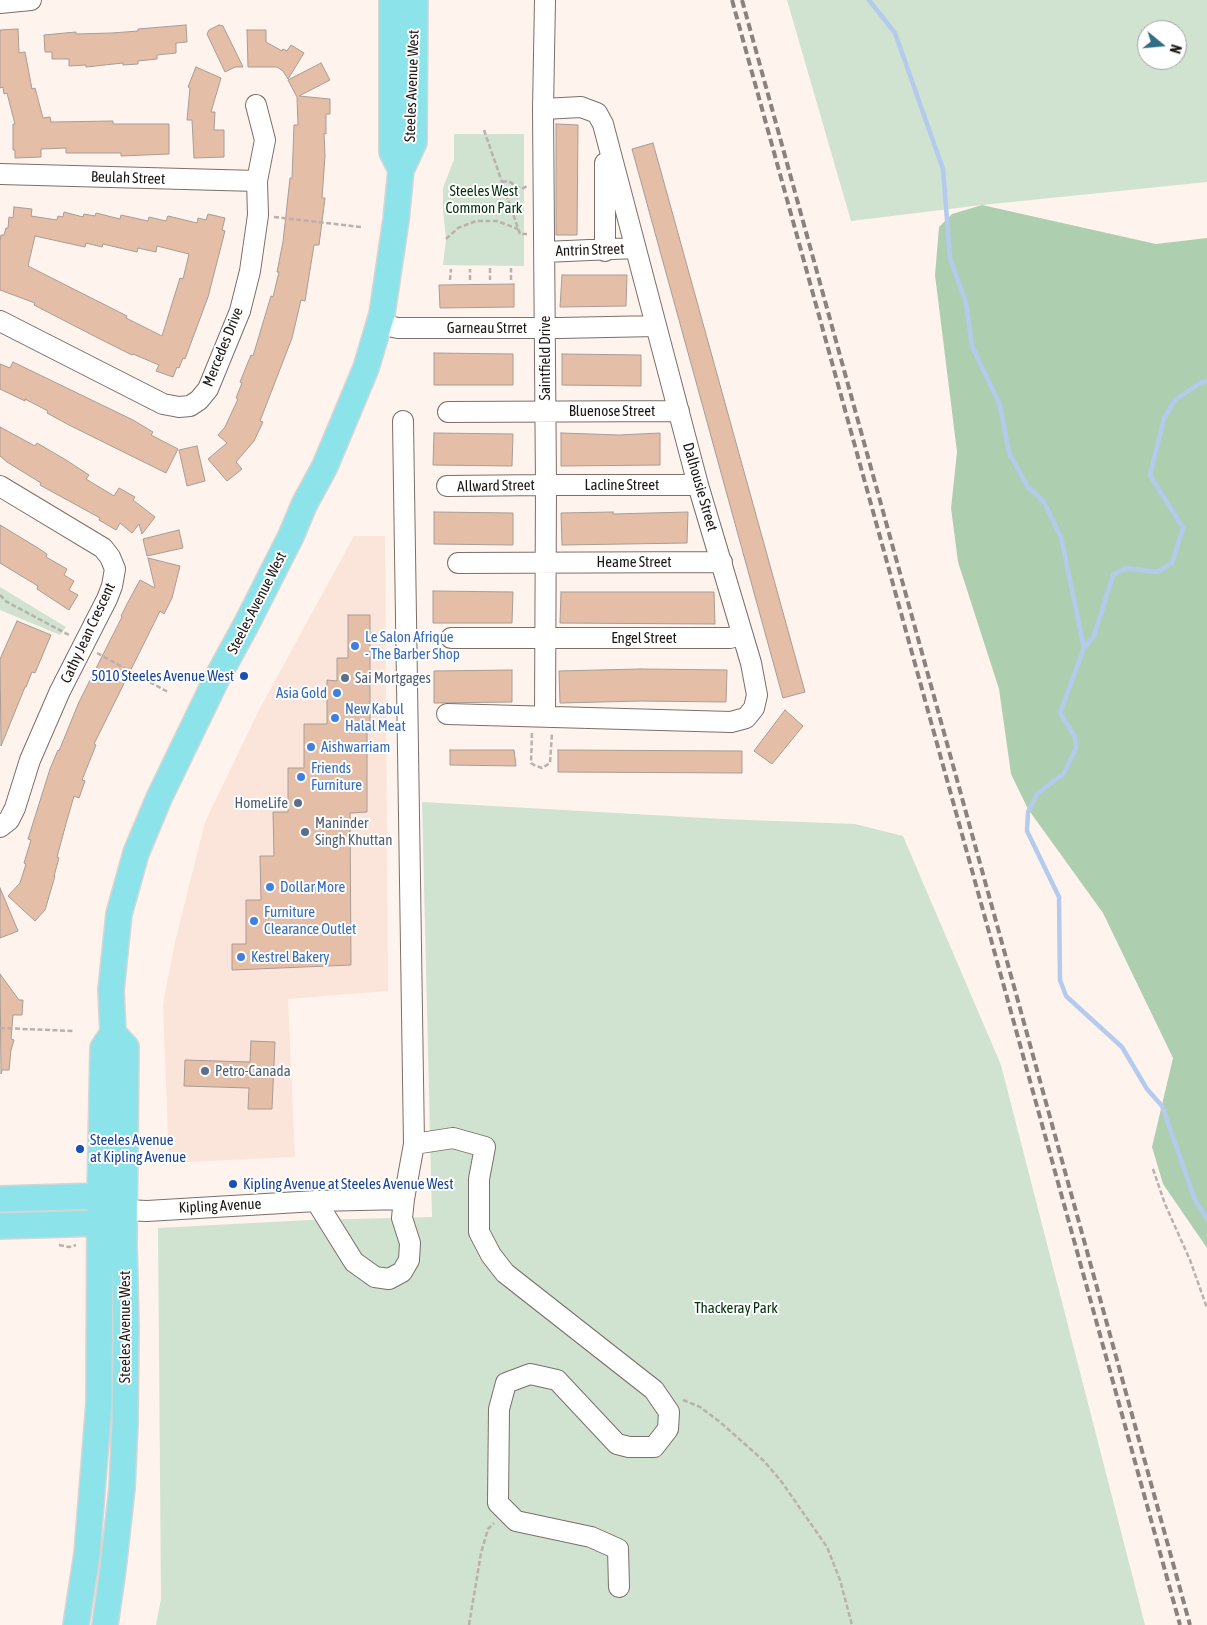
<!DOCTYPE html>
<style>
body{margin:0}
#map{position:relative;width:1207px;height:1625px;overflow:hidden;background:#fff3ee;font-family:"Asap Condensed",sans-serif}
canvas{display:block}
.north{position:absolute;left:1137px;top:20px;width:50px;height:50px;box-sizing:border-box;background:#fff;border:1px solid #a4a2a1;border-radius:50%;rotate:107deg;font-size:14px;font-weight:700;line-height:20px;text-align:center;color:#1c1715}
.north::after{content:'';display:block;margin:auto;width:18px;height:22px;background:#2f6e83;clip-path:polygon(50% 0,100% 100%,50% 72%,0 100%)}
</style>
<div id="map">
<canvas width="1207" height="1625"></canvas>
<div class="north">N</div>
</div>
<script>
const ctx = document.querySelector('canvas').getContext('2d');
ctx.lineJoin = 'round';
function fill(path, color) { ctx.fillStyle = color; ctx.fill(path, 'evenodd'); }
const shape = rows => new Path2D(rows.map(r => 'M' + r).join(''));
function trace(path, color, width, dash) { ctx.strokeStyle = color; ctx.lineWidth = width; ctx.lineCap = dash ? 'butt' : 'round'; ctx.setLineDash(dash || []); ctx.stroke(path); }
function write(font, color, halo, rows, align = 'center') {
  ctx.font = font + ' "Asap Condensed",sans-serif'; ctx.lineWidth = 4; ctx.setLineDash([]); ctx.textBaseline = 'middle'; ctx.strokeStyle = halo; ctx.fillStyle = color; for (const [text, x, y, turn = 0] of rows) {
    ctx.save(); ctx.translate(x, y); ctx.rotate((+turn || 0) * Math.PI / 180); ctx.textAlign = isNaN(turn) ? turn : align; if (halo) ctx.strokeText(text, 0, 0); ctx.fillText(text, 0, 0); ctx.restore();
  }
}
fill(shape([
 [354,536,385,536,388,991,288,999,295,1157,169,1163,163,1004,175,942,205,822,259,710]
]), '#fbe5da');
fill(shape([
 [787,0,1207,0,1207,182,982,205,851,221],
 [1147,30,1177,30,1177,60,1147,60],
 [454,134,524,134,524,266,443,265,446,239,443,211,443,188,454,159],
 [0,587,66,627,60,635,0,610],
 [422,802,723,819,855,824,903,836,1001,1065,1145,1625,156,1625,161,1599,158,1228,309,1220,432,1217]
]), '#cfe3d0');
fill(shape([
 [982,205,1156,244,1207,238,1207,1248,1163,1184,1152,1147,1173,1058,1103,913,1028,809,1011,774,999,689,958,562,951,508,957,452,935,275,939,227,952,214]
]), '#aeceb0');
trace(shape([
 [869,0,895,33,943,169,950,258,966,303,972,346,1000,405,1009,453,1028,487,1044,502,1061,537,1084,648,1060,713,1075,737,1076,748,1064,773,1037,794,1028,812,1027,831,1059,897,1060,980,1066,996,1122,1047,1147,1089,1162,1106,1195,1200,1207,1219],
 [1084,648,1094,636,1113,575,1126,568,1157,572,1172,563,1183,528,1150,475,1164,418,1175,400,1200,383,1207,381]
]), '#b5cbee', 4.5);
const building = shape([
 [186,25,187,42,176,43,176,53,157,55,157,59,138,61,138,64,123,65,123,63,86,67,86,65,69,66,69,59,52,59,52,52,45,52,44,35,76,32,76,34,112,33,138,31,138,29,186,25],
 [219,25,223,26,243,67,235,67,225,72,207,34,209,30,219,25],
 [18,29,19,53,25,52,32,89,35,88,43,118,50,117,51,122,113,121,113,124,169,124,169,154,121,156,121,153,66,153,66,148,41,149,41,157,15,158,15,150,13,150,13,124,15,124,7,93,4,94,3,87,0,88,0,30,18,29],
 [247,30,266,30,266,42,282,51,283,49,287,51,291,45,304,53,288,79,283,71,277,67,248,67,247,30],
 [321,63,330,80,299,96,330,99,330,114,326,114,326,134,324,133,325,156,322,198,325,198,319,245,314,245,305,301,301,300,292,338,260,421,263,422,254,441,236,462,242,469,227,481,208,459,227,443,218,435,225,427,238,399,236,398,242,383,240,382,251,355,253,356,271,296,273,297,279,272,277,272,283,242,290,178,292,178,294,125,298,125,297,97,288,80,321,63],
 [196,67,221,78,211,112,215,112,214,130,224,130,224,157,194,158,192,120,187,120,190,88,188,87,196,67],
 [556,124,578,125,577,235,556,235,556,124],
 [653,143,805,692,783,698,632,149,653,143],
 [14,207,32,209,31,216,57,220,58,216,63,217,64,212,83,217,84,214,95,216,96,213,120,219,121,215,148,221,149,217,166,221,168,216,197,223,198,218,206,220,208,214,225,218,222,230,225,231,208,297,185,359,183,358,179,368,177,367,173,377,156,371,159,365,133,354,132,355,96,337,34,305,35,303,0,290,0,241,1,235,4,235,6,228,8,228,9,217,13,218,14,207],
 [35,236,85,247,86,243,102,247,103,244,137,252,138,248,156,252,157,246,189,254,183,279,180,278,162,336,126,318,127,316,28,266,35,236],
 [562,275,627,275,626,306,560,307,562,275],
 [514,284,514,307,440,308,439,285,514,284],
 [434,353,513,354,513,385,434,385,434,353],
 [562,354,641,355,641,386,562,385,562,354],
 [13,362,133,420,153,432,151,435,178,449,166,473,69,425,47,413,48,411,25,399,25,401,0,389,0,364,10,368,13,362],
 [0,427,35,446,37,443,66,460,89,475,86,479,114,496,119,488,135,497,133,500,155,517,142,534,139,524,132,533,120,523,116,530,99,520,100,518,40,485,41,483,7,462,0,456,0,427],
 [434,433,513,434,512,466,433,465,434,433],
 [561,433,619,435,660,433,660,465,561,466,561,433],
 [197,446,205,481,187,486,179,450,197,446],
 [434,512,513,513,513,545,434,544,434,512],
 [613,512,613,514,688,512,687,543,562,545,561,513,613,512],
 [0,525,38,548,47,554,46,557,67,569,64,575,74,581,69,590,78,595,69,610,37,589,38,586,0,563,0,525],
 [179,530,183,548,147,556,143,539,179,530],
 [148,558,180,566,172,598,164,614,160,611,94,744,96,745,82,780,85,781,79,798,74,796,67,820,57,857,59,858,54,876,55,876,45,910,35,921,8,896,20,883,26,864,24,863,31,840,28,839,50,769,58,750,59,751,79,702,122,617,121,616,127,604,140,580,155,588,148,558],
 [433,591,513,592,512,623,433,623,433,591],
 [561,592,714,592,715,624,560,623,561,592],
 [348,615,370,615,370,724,367,724,367,812,350,813,351,965,232,970,232,944,246,944,246,900,261,900,260,856,274,856,273,812,288,812,288,768,304,768,304,724,327,724,327,680,337,681,337,658,348,658,348,615],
 [17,621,51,635,35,673,32,672,26,687,25,687,1,746,0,659,17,621],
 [640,669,727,670,726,702,641,701,560,703,559,671,640,669],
 [512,670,512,702,434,703,434,671,512,670],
 [785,710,803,726,772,764,754,751,785,710],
 [450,750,514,750,516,766,450,765,450,750],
 [558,750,742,751,742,773,558,772,558,750],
 [0,888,18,931,0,938,0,888],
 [0,974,19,1000,23,1000,22,1015,13,1015,11,1039,14,1040,11,1050,9,1070,2,1070,1,1074,0,974],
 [251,1041,275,1042,272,1109,248,1109,249,1088,184,1086,185,1060,250,1062,251,1041]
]);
fill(building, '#e5bea8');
trace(building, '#a89c95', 1);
const minor = shape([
 [0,3,31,0],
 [0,174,257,181],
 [605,251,605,163],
 [545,252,635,248],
 [0,321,163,404,179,407,190,406,199,400,208,389,240,311,250,271,258,215,257,181,265,140,256,105],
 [379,324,398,328,559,328,656,326],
 [448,412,679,411],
 [0,486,103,548,110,557,115,569,112,586,107,599,60,691,30,760,15,808,9,820,0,827],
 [447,486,546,485,698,485],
 [458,563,722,562],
 [451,638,730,638,741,635],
 [447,714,731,722,746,718,754,708,757,695,751,663,698,485,603,124,597,113,581,107,543,109],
 [545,716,546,485,543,109,545,0],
 [414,1144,453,1138,485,1147,479,1179,479,1232,491,1255,505,1273,654,1390,669,1412,668,1429,654,1447,629,1447,617,1444,557,1380,530,1374,506,1383,499,1409,498,1503,516,1521,591,1537,618,1549,619,1587],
 [316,1201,354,1262,375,1277,389,1279,402,1272,409,1260,410,1243,402,1218,404,1199,414,1144,403,421],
 [125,1210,147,1211,316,1201,404,1199]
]);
const major = shape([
 [392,0,392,152,401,170],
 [0,1199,100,1196,115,1205],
 [0,1226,101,1223,115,1215],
 [76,1625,87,1554,99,1403,100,1196,103,1048,113,1033,111,990,119,914,136,853,159,798,217,678,246,625,291,536,304,505,325,466,366,368,382,314,396,220,401,170,414,142,415,0],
 [105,1625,113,1569,122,1488,125,1423,126,1327,124,1242,126,1047,113,1033]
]);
trace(minor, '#7b6f69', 22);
trace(major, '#d6d5d5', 28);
trace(shape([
 [484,130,520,234,527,234],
 [502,182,508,181,522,189,527,186],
 [274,217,361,227],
 [446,239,458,228,476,221,497,221,518,229],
 [490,268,490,280],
 [450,280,451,269],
 [470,280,470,269],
 [511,280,511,268],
 [0,595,7,602,69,635],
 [97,653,168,692],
 [532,733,531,763,534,765,542,768,550,763,552,733],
 [0,1028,73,1031],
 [1153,1169,1165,1204,1190,1260,1207,1308],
 [59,1245,69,1247,76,1245],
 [683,1400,700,1407,720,1422,764,1461,781,1481,827,1547,840,1580,852,1625],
 [469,1625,481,1553,488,1529,494,1523]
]), '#bab0ac', 2.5, [5, 2.5]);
trace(minor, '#fff', 20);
trace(major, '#8de3ea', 25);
trace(shape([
 [732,0,1180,1625],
 [742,0,1190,1625]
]), '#8a827e', 4, [8, 4]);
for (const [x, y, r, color] of [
 [355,646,5,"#3f7fe0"],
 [244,676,5,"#1a4fb4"],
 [345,678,5,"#5c6f8a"],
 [337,693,5,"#3f7fe0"],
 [335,718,5,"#3f7fe0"],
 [311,747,5,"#3f7fe0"],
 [301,777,5,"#3f7fe0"],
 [298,803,5,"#5c6f8a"],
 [305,832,5,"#5c6f8a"],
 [270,887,5,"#3f7fe0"],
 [254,921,5,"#3f7fe0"],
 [241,957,5,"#3f7fe0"],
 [205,1071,5,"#5c6f8a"],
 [80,1149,5,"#1a4fb4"],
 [233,1184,5,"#1a4fb4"]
]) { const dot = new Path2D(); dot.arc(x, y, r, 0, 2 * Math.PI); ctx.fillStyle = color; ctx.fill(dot); trace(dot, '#fff', 2); }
write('15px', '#1c1715', '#fff', [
 ["Steeles Avenue West",412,86,-88],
 ["Beulah Street",128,178,2],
 ["Antrin Street",590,250,-2],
 ["Garneau Strret",487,328],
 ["Mercedes Drive",223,347,-68],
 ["Saintfield Drive",545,358,-90],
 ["Bluenose Street",612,411],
 ["Lacline Street",622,485],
 ["Allward Street",496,486,-1],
 ["Dalhousie Street",700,487,74],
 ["Heame Street",634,562],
 ["Steeles Avenue West",257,603,-63],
 ["Cathy Jean Crescent",88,633,-65],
 ["Engel Street",644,638],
 ["Kipling Avenue",220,1206,-3],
 ["Steeles Avenue West",125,1327,-90]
]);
write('15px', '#01340c', '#fff', [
 ["Steeles West",484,191],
 ["Common Park",484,208],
 ["Thackeray Park",736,1308]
]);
write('15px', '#366cbe', '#fff', [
 ["Le Salon Afrique",365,637],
 ["- The Barber Shop",365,654],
 ["Asia Gold",327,693,"right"],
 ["New Kabul",345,709],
 ["Halal Meat",345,726],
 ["Aishwarriam",321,747],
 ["Friends",311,768],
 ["Furniture",311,785],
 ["Dollar More",280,887],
 ["Furniture",264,912],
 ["Clearance Outlet",264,929],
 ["Kestrel Bakery",251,957]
], 'left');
write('15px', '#164399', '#fff', [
 ["5010 Steeles Avenue West",234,676,"right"],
 ["Steeles Avenue",90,1140],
 ["at Kipling Avenue",90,1157],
 ["Kipling Avenue at Steeles Avenue West",243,1184]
], 'left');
write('15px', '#4e5e75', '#fff', [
 ["Sai Mortgages",355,678],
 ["HomeLife",288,803,"right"],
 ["Maninder",315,823],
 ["Singh Khuttan",315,840],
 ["Petro-Canada",215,1071]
], 'left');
</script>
